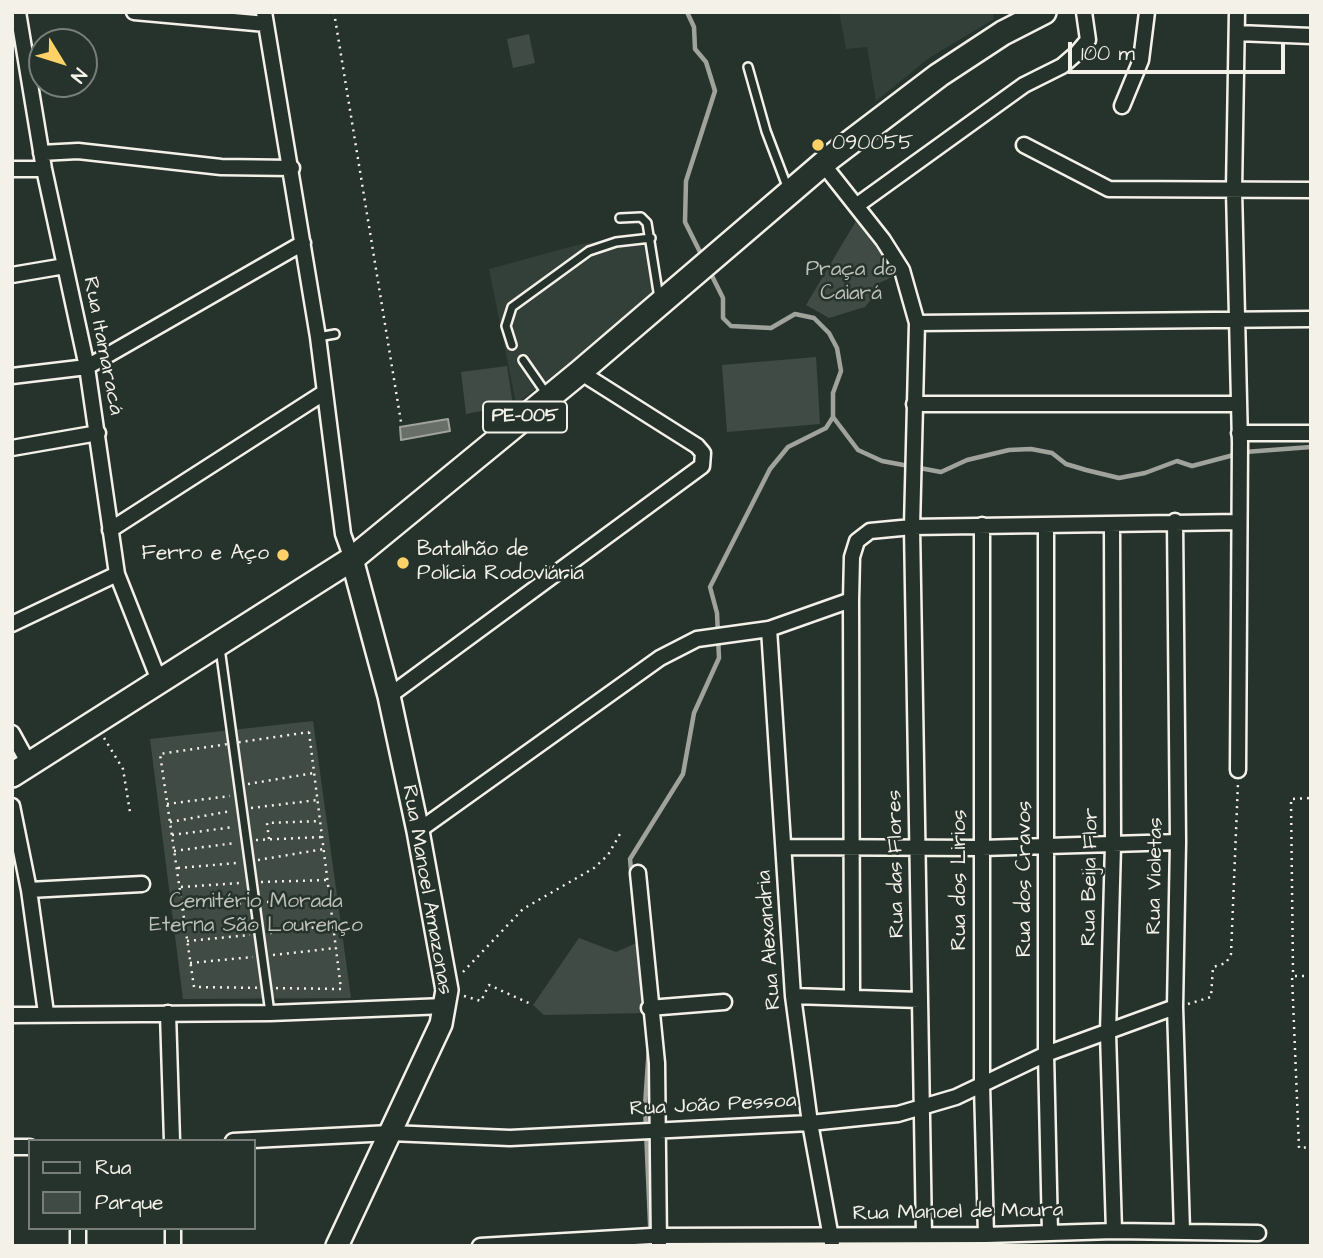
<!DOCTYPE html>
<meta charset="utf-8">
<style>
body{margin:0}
#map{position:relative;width:1323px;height:1258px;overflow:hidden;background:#26332d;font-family:"Architects Daughter",sans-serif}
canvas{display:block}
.frame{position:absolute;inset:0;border:14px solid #f4f1e8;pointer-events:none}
.legend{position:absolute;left:28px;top:1139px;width:228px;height:91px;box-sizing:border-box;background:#26332d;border:2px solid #787f78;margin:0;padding:9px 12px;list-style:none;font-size:21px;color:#f4f1e8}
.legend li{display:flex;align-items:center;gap:14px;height:35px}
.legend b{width:35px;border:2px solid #787f78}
.north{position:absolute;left:28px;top:28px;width:70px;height:70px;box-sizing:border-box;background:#26332d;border:2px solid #787f78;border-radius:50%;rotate:128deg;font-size:19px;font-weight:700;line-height:28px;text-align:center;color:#f4f1e8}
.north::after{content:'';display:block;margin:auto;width:24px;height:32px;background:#ffd166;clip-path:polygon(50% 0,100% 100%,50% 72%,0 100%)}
.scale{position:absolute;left:1068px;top:42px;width:217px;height:32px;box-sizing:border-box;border:4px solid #f4f1e8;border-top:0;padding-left:9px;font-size:21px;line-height:24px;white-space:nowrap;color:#f4f1e8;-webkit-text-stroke:5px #26332d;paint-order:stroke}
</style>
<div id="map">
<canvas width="1323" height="1258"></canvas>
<div class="frame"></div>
<ul class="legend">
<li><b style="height:9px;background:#26332d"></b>Rua</li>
<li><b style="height:19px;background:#414b45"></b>Parque</li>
</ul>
<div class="north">N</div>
<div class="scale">100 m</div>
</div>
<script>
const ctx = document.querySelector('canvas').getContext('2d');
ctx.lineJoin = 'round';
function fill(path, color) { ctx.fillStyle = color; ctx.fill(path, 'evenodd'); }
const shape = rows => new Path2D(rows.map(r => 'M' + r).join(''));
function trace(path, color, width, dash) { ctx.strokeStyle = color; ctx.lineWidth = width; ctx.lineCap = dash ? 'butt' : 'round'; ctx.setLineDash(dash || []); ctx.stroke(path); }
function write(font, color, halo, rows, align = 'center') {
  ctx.font = font + ' "Architects Daughter",sans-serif'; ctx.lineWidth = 5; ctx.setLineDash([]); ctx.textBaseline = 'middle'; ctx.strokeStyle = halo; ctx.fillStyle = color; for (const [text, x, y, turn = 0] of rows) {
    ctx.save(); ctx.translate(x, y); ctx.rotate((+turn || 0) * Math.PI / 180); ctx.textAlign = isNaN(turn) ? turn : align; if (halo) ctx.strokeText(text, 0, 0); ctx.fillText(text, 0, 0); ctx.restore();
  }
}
fill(shape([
 [839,12,993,12,994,19,929,58,876,101,867,47,846,49],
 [641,234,656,297,516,404,489,269,577,245]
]), '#333f39');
fill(shape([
 [529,34,535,63,513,68,507,39],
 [856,221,897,275,879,283,877,292,865,307,829,318,806,305],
 [816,357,820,424,727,432,722,365],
 [507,366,513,405,466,414,461,372],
 [313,721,351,998,183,999,150,739],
 [579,938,616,952,639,942,647,1013,544,1015,533,1005]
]), '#414b45');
const water = shape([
 [448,419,450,431,401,440,400,427,448,419]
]);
fill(water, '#676f68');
trace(water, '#9fa39b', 2);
trace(shape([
 [687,12,694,27,695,49,706,62,715,91,686,181,685,222,702,256],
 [833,417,858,450,882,461,941,472,967,460,1009,450,1031,449,1052,453,1066,464,1086,470,1119,478,1145,473,1177,461,1192,466,1245,452,1311,447],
 [636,924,630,859,683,774,694,713,719,658,717,613,710,587,770,469,788,447,826,428,833,417,833,393,841,371,837,348,829,333,814,318,795,314,771,328,731,326,723,318,723,298,709,270],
 [649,1047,645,1106,651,1246]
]), '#9fa39b', 4.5);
const lane = shape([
 [748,67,766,131,788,189],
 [620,218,641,217,647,223,659,298],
 [318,337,335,334],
 [512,345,506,326,512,307,589,251,616,242,651,238],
 [523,360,548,396],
 [220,648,270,1013]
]);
const street = shape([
 [18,12,44,169,87,367,117,574,160,683],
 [134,12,266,24],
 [264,12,318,337,343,534,352,559],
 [1237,12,1234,190,1240,443,1238,770],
 [1237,33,1311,36],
 [1122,106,1141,60,1147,12],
 [1024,145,1109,189,1311,190],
 [41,153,78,151,221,167,292,168],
 [823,164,883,240,902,270,917,323,912,527,924,1235],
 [12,169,44,169],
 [856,206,1024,85,1062,66,1077,53,1088,40,1084,12],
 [12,275,65,266],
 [917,323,1311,319],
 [12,376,87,367,303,243],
 [914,404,1238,404],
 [1239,433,1311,433],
 [12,448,98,433],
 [1175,521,1178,842,1175,1007,1182,1231],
 [1112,524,1113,845,1108,1033,1114,1231],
 [982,525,982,1085,986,1235],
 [1046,525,1046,1054,1050,1233],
 [110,530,325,392],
 [12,624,117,574],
 [769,629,793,996,810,1123,832,1243],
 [389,696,702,466,703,453,697,446,580,372],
 [12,733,29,764],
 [12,806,29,890,46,1013],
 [418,831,660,658,697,639,769,629,851,600],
 [785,847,982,848,1178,842],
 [638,873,657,1063,659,1245],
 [29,890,142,884],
 [793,996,920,1000],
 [852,997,851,600,852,557,857,541,870,531,912,527,1239,522],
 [649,1008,724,1002],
 [168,1013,172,1141],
 [12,1015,270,1013,445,1006],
 [233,1141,390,1133,510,1138,810,1123,898,1114,956,1097,1046,1054,1175,1007],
 [12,1147,30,1147],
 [78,1228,78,1246],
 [173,1228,173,1246],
 [480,1246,651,1236,986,1235,1114,1231,1258,1233]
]);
const secondary = shape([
 [337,1246,441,1024,447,990,418,831,389,696,352,559]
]);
const primary = shape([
 [12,775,352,559,580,372,831,157,939,75,1003,33,1044,12]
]);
trace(lane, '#f4f1e8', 12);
trace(street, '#f4f1e8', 19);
trace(secondary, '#f4f1e8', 26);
trace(primary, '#f4f1e8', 28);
trace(shape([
 [334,12,401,422],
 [309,732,341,989,194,987,160,754,309,732],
 [104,738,123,769,130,812],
 [248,784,314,773],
 [167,804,230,796],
 [251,808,318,800],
 [170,822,231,811],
 [172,835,234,827],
 [269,839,267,823,320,821],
 [256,840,322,837],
 [174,851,235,843],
 [258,860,324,849],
 [178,868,237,863],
 [261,882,328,880],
 [181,887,240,883],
 [267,902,330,899],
 [183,909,246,903],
 [270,933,333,925],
 [187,941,250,935],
 [273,955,336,948],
 [190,963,253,957],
 [463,972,523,909,594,868,608,855,620,834],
 [1293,972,1291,799,1311,798],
 [1311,976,1292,976,1299,1148,1311,1147],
 [464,996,481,1001,489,985,533,1005],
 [1188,1004,1211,997,1213,967,1226,963,1231,954,1238,783]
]), '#f4f1e8', 2.5, [2, 5]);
trace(lane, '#26332d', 7);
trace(street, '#26332d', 14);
trace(secondary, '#26332d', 21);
trace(primary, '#26332d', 23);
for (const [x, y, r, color] of [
 [818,145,7,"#ffd166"],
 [283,555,7,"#ffd166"],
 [403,563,7,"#ffd166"]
]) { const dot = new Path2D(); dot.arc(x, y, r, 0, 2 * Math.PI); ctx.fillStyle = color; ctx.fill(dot); trace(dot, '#26332d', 2.5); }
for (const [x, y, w] of [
 [525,417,84]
]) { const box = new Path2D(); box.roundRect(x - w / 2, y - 15.5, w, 31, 5); ctx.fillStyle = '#26332d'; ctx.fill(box); trace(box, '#f4f1e8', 2); }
write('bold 19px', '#f4f1e8', null, [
 ["PE-005",525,417]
]);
write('21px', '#f4f1e8', '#26332d', [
 ["090055",832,145],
 ["Batalhão de",417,551],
 ["Polícia Rodoviária",417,575],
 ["Ferro e Aço",269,555,"right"]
], 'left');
write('21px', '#bebfb7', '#26332d', [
 ["Praça do",851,271],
 ["Caiará",851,295],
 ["Cemitério Morada",256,903],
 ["Eterna São Lourenço",256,927]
]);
write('21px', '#f4f1e8', '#26332d', [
 ["Rua Itamaracá",102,346,79],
 ["Rua das Flores",897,864,-91],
 ["Rua Violetas",1156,876,-89],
 ["Rua Beija Flor",1091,877,-89],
 ["Rua dos Cravos",1026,879,-90],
 ["Rua dos Lirios",961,880,-90],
 ["Rua Manoel Amazonas",426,890,80],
 ["Rua Alexandria",770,940,-94],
 ["Rua João Pessoa",713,1106,-3],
 ["Rua Manoel de Moura",958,1213,-1]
]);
</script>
